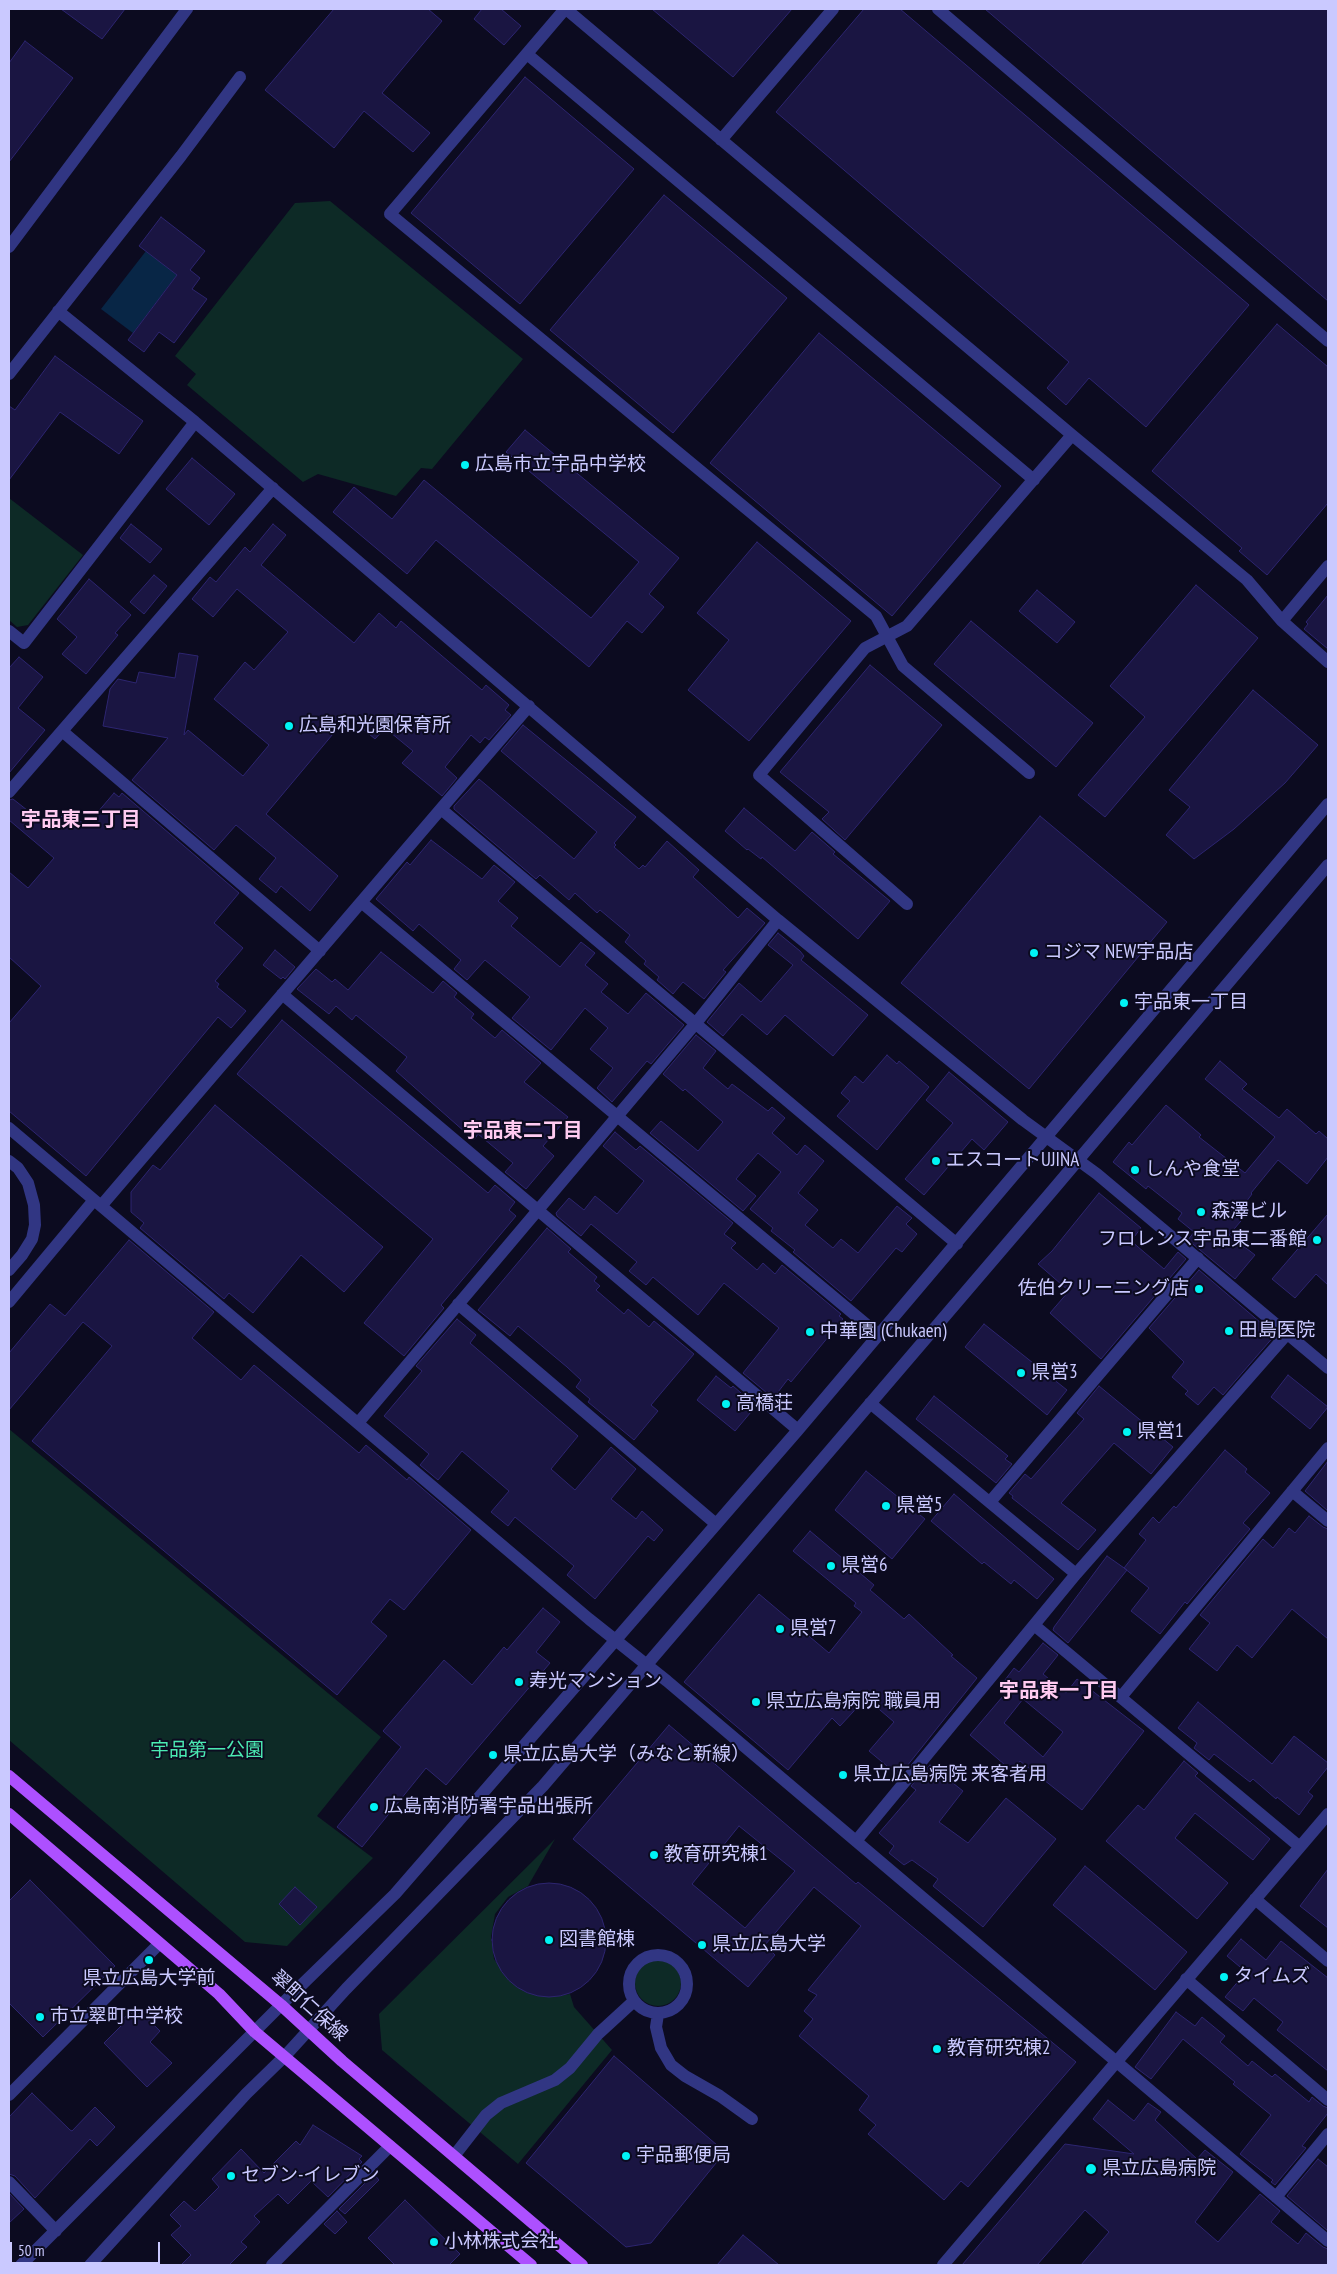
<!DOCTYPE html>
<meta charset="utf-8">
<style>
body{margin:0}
#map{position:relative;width:1337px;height:2274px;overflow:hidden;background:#0c0b20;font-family:"PT Sans Narrow",sans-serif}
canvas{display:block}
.frame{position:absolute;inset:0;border:10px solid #cac9ff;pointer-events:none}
.scale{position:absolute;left:10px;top:2242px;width:150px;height:22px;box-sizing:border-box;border:2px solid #cac9ff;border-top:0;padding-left:6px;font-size:15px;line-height:18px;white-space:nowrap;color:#cac9ff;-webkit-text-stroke:4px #0c0b20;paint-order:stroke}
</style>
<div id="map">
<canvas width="1337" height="2274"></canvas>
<div class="frame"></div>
<div class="scale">50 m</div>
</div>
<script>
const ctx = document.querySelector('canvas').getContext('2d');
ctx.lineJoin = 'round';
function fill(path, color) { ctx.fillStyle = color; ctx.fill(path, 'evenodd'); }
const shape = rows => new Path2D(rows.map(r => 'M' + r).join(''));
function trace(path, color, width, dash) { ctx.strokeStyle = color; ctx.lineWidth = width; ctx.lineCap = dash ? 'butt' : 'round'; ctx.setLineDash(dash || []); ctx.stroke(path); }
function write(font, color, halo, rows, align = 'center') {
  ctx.font = font + ' "PT Sans Narrow","Noto Sans JP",sans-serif'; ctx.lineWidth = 4; ctx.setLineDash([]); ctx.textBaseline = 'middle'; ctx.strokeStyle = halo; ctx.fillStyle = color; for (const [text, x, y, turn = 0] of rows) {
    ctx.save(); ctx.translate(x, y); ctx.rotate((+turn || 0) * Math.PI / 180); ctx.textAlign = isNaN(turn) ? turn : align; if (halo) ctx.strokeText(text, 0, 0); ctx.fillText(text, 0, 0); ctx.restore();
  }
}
fill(shape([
 [330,201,523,359,432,469,421,468,396,496,318,474,303,482,187,385,196,374,175,356,295,203],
 [9,498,83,555,28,625,17,627,9,620],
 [9,1429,381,1737,317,1816,373,1858,287,1946,245,1942,9,1740],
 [555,1839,528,1886,508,1897,495,1914,491,1937,494,1959,507,1978,526,1992,552,1997,570,1994,574,2007,612,2050,518,2164,382,2050,379,2014],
 '635 1983a23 23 0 1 1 46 0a23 23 0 1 1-46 0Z'
]), '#0d2a26');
fill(shape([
 [146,251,177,275,133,333,101,309]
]), '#082646');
const building = shape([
 [61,9,125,9,102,39,61,9],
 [334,9,428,9,442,21,382,93,430,133,413,152,364,111,334,148,265,90,334,9],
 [482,9,501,9,521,26,504,45,474,19,482,9],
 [652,9,792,9,733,77,652,9],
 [864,9,900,9,1249,305,1146,427,1089,378,1066,405,1047,388,1069,362,776,112,864,9],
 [985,9,1328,9,1328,301,1181,176,985,9],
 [25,41,73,78,9,162,9,63,25,41],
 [525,77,634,169,520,304,411,213,525,77],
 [664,195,787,298,673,433,550,330,664,195],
 [161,217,205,251,190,270,200,278,192,289,207,299,174,343,159,332,144,352,128,340,177,275,139,246,161,217],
 [1277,324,1328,367,1328,503,1267,575,1239,551,1242,548,1152,471,1277,324],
 [819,333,1001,486,892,616,710,463,819,333],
 [55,356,143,421,119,454,60,412,9,480,9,406,15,410,55,356],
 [525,430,679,558,649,594,664,607,642,633,627,621,589,667,436,540,407,574,333,512,354,487,392,519,424,480,591,618,639,562,506,452,525,430],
 [192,458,235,494,209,525,166,489,192,458],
 [131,524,162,549,150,563,120,538,131,524],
 [273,524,286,535,261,565,354,643,379,613,396,628,401,621,482,690,486,685,509,705,505,710,511,715,489,740,485,737,480,743,471,735,445,767,457,778,442,796,402,763,413,751,385,728,375,739,348,716,266,814,338,876,310,911,281,886,276,893,259,879,276,858,236,825,214,850,132,780,168,738,103,726,110,689,118,679,136,683,139,672,175,678,179,653,198,656,184,735,188,730,243,776,269,745,214,699,245,662,254,670,288,632,237,589,213,617,192,599,210,577,216,582,245,547,250,552,273,524],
 [757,542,851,621,749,741,688,690,729,640,697,613,757,542],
 [154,575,167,586,144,614,130,602,154,575],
 [89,579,131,615,115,633,118,635,86,674,62,654,77,637,57,619,89,579],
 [1196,585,1258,638,1105,817,1078,795,1145,717,1110,686,1196,585],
 [1037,590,1075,622,1057,643,1019,611,1037,590],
 [1328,595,1328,649,1304,629,1308,624,1306,622,1328,595],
 [971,621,1093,723,1056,767,934,664,971,621],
 [19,657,43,677,18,708,45,730,9,773,9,668,19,657],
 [870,665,942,725,845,840,822,819,829,812,780,772,870,665],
 [1253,690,1318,745,1285,783,1234,829,1194,859,1166,835,1190,807,1169,790,1253,690],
 [523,725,636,817,614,843,616,845,614,847,639,869,643,865,645,867,667,841,699,870,693,877,738,918,747,908,765,923,723,970,726,972,704,999,683,982,673,994,657,980,659,977,644,964,646,961,625,942,630,935,600,910,597,913,575,893,569,900,540,875,536,879,454,809,454,806,479,779,574,859,597,832,501,751,523,725],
 [114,793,119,797,122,793,239,893,214,923,243,948,215,981,219,984,217,987,246,1011,231,1028,218,1017,86,1176,9,1111,9,1023,41,986,9,957,9,872,28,888,54,858,9,820,9,800,13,799,51,829,67,810,86,826,114,793],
 [744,808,795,851,812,832,835,852,833,854,890,901,858,939,762,857,761,859,748,849,747,850,725,831,744,808],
 [1040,816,1167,922,1029,1089,901,983,1040,816],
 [431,840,482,879,494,865,515,882,498,901,518,918,511,926,560,967,581,942,595,953,585,965,608,984,601,992,628,1014,646,993,684,1025,651,1064,647,1061,612,1102,597,1088,613,1068,590,1049,608,1028,585,1008,551,1050,512,1018,530,997,485,960,467,980,454,969,461,960,419,924,413,931,376,899,407,862,410,865,431,840],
 [778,933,800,951,804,956,801,960,868,1015,833,1056,785,1015,767,1035,742,1014,723,1036,707,1022,739,983,761,1002,793,965,768,945,778,933],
 [275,950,295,967,285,979,283,977,281,979,263,965,275,950],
 [381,952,433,993,443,981,457,993,454,997,474,1014,471,1018,495,1038,502,1030,541,1063,524,1082,568,1117,543,1146,554,1156,526,1189,505,1172,513,1163,478,1134,474,1140,396,1071,407,1057,356,1015,352,1020,336,1006,329,1014,297,989,316,969,332,982,335,979,348,990,381,952],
 [282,1020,488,1193,495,1185,515,1202,509,1210,516,1216,441,1305,444,1308,404,1356,364,1323,433,1239,237,1074,282,1020],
 [696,1035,716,1051,703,1068,728,1089,732,1084,768,1111,772,1107,785,1118,772,1133,797,1155,805,1145,824,1161,798,1193,818,1210,805,1225,833,1248,841,1239,858,1253,897,1206,912,1218,906,1224,917,1234,902,1252,896,1248,851,1301,793,1252,795,1250,771,1231,773,1228,750,1209,781,1172,758,1153,736,1179,756,1196,743,1211,650,1133,661,1121,698,1151,723,1122,685,1089,683,1091,663,1074,696,1035],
 [887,1055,897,1064,899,1061,929,1087,877,1150,837,1116,850,1101,841,1093,855,1076,863,1083,887,1055],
 [1220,1061,1247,1084,1242,1089,1279,1118,1287,1109,1316,1134,1319,1131,1328,1139,1328,1157,1307,1184,1278,1160,1251,1193,1252,1194,1240,1210,1246,1215,1229,1235,1255,1255,1235,1279,1188,1240,1194,1232,1178,1219,1182,1213,1148,1186,1146,1189,1113,1162,1129,1142,1132,1145,1166,1105,1201,1135,1199,1137,1245,1173,1275,1137,1205,1079,1220,1061],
 [949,1072,1008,1122,984,1150,972,1139,924,1195,905,1179,953,1123,926,1100,949,1072],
 [215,1105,383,1247,344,1292,301,1255,253,1313,229,1293,224,1299,140,1228,144,1223,131,1212,131,1192,153,1165,160,1170,215,1105],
 [615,1132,636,1150,640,1146,733,1223,724,1234,736,1243,731,1248,757,1270,763,1263,775,1274,782,1265,841,1314,839,1316,843,1319,791,1382,788,1379,775,1396,769,1391,767,1393,743,1373,779,1328,724,1283,698,1315,653,1277,646,1285,629,1271,637,1262,591,1224,581,1236,557,1216,556,1213,569,1198,584,1210,595,1196,617,1214,644,1181,603,1146,615,1132],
 [1099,1193,1141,1228,1131,1241,1164,1269,1178,1252,1186,1259,1101,1359,1050,1313,1069,1291,1038,1264,1052,1251,1099,1193],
 [1328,1214,1328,1285,1316,1274,1295,1298,1272,1279,1328,1214],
 [547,1228,571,1249,568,1252,597,1277,594,1281,600,1286,596,1290,624,1314,628,1309,649,1327,654,1321,694,1354,651,1405,658,1411,634,1440,588,1402,590,1399,576,1387,581,1380,567,1367,518,1326,510,1336,478,1310,547,1228],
 [129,1240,214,1312,192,1338,241,1380,254,1365,359,1453,366,1445,407,1480,409,1477,471,1530,404,1610,390,1599,371,1622,387,1636,337,1695,32,1441,112,1346,83,1322,9,1410,9,1353,50,1304,65,1316,129,1240],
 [1199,1270,1275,1335,1223,1395,1214,1387,1198,1405,1185,1394,1188,1391,1172,1377,1184,1362,1149,1328,1199,1270],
 [457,1319,476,1335,470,1343,578,1436,551,1469,575,1490,611,1447,636,1469,611,1499,636,1519,642,1511,663,1530,654,1541,648,1536,595,1599,567,1575,574,1566,515,1517,508,1526,491,1512,509,1491,462,1451,438,1480,420,1465,429,1454,384,1416,422,1371,416,1366,457,1319],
 [984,1324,1067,1390,1047,1415,965,1347,984,1324],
 [1288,1375,1328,1407,1310,1429,1271,1397,1288,1375],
 [716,1376,731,1388,733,1386,756,1406,735,1431,697,1400,716,1376],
 [1099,1386,1173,1447,1151,1474,1114,1443,1061,1503,1096,1530,1078,1550,1012,1498,1013,1496,1009,1493,1025,1474,1031,1479,1084,1419,1077,1413,1099,1386],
 [934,1396,1008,1456,1005,1459,1012,1464,996,1483,916,1419,934,1396],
 [1225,1450,1247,1469,1245,1472,1270,1493,1243,1523,1250,1529,1187,1604,1185,1602,1160,1634,1131,1611,1149,1588,1124,1568,1146,1540,1139,1534,1153,1517,1159,1523,1174,1506,1176,1508,1225,1450],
 [1328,1461,1328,1511,1305,1491,1328,1461],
 [866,1471,925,1519,892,1559,835,1510,866,1471],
 [954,1494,1054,1579,1037,1599,1014,1580,1011,1584,984,1562,982,1564,931,1521,954,1494],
 [1309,1516,1323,1527,1328,1529,1328,1639,1292,1609,1252,1658,1237,1645,1217,1671,1189,1649,1210,1623,1200,1615,1263,1539,1273,1548,1289,1528,1295,1533,1309,1516],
 [810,1531,874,1585,870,1590,904,1619,909,1614,953,1655,951,1656,977,1678,899,1776,869,1751,894,1722,866,1698,840,1726,832,1718,788,1770,684,1682,759,1594,829,1653,862,1612,854,1606,856,1603,793,1551,810,1531],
 [1107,1556,1127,1570,1068,1643,1053,1630,1054,1627,1107,1556],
 [543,1608,560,1622,536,1652,550,1663,446,1785,426,1768,362,1847,337,1827,401,1747,383,1731,444,1660,472,1685,504,1647,507,1650,543,1608],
 [1043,1643,1058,1655,1043,1674,1066,1693,1077,1679,1144,1731,1082,1810,1020,1761,1012,1771,970,1735,1009,1689,1002,1684,1014,1668,1019,1672,1043,1643],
 [1023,1699,1063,1732,1043,1757,1004,1723,1023,1699],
 [1198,1702,1272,1764,1294,1736,1328,1763,1328,1767,1308,1792,1313,1796,1299,1815,1277,1797,1276,1799,1253,1779,1250,1782,1214,1754,1209,1760,1194,1748,1197,1743,1178,1728,1198,1702],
 [669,1725,856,1884,858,1882,1076,2062,968,2187,961,2181,944,2200,868,2134,876,2125,859,2110,869,2096,799,2036,813,2019,804,2011,817,1995,808,1990,861,1926,814,1887,765,1945,775,1955,748,1987,573,1839,669,1725],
 [739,1826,795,1871,745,1928,692,1884,739,1826],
 [1184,1761,1198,1773,1195,1776,1270,1839,1253,1860,1195,1813,1175,1838,1228,1883,1197,1919,1106,1841,1138,1805,1144,1810,1184,1761],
 [930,1765,963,1791,939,1822,968,1843,1006,1798,1056,1839,983,1927,933,1886,938,1879,912,1860,904,1865,889,1853,894,1846,879,1833,916,1790,911,1786,930,1765],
 [1085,1866,1187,1952,1155,1990,1053,1905,1085,1866],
 [1328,1869,1328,1928,1300,1906,1328,1869],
 [30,1880,115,1966,43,2037,9,2003,9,1901,30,1880],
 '492 1940a57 57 0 1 1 114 0a57 57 0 1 1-114 0Z',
 [295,1887,317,1907,300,1925,279,1904,295,1887],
 [1241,1939,1266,1960,1281,1941,1328,1978,1328,2071,1277,2030,1283,2022,1254,1998,1243,2011,1225,1997,1246,1972,1227,1956,1241,1939],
 [135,2007,160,2031,150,2042,172,2063,147,2087,104,2043,123,2024,121,2021,135,2007],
 [1176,2012,1195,2026,1202,2017,1225,2036,1220,2042,1248,2066,1252,2061,1272,2077,1275,2074,1309,2102,1312,2097,1323,2106,1328,2108,1328,2113,1302,2146,1306,2148,1275,2185,1271,2182,1273,2180,1240,2154,1271,2115,1233,2084,1235,2082,1183,2039,1151,2079,1135,2067,1176,2012],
 [614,2056,725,2152,651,2243,626,2247,526,2163,614,2056],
 [32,2093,70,2130,72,2131,95,2107,115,2127,97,2146,90,2139,35,2198,15,2176,9,2174,9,2117,32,2093],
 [1108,2100,1134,2121,1148,2103,1161,2112,1155,2120,1197,2159,1205,2150,1233,2172,1195,2222,1218,2242,1260,2194,1280,2211,1271,2222,1298,2244,1306,2233,1323,2247,1328,2249,1328,2265,1081,2265,1109,2232,1085,2210,1037,2265,962,2265,1065,2144,1134,2154,1093,2119,1108,2100],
 [313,2125,362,2156,359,2159,362,2162,328,2197,311,2181,288,2204,278,2194,254,2216,260,2222,241,2242,247,2247,229,2265,181,2265,191,2255,171,2235,181,2226,170,2215,184,2201,195,2211,219,2187,212,2179,241,2149,264,2173,296,2141,300,2145,313,2125],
 [1318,2159,1328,2167,1328,2231,1287,2196,1318,2159],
 [374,2174,379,2180,345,2214,339,2209,374,2174],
 [9,2193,24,2209,9,2223,9,2193],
 [405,2200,460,2254,449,2265,395,2265,368,2238,405,2200],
 [337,2211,347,2222,335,2234,324,2224,337,2211],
 [743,2235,779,2265,717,2265,743,2235]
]);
fill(building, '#1a1542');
trace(building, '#2d2570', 1);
trace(shape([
 [565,9,390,214,876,616,903,666,1029,773],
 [566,9,1072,435,1247,580,1282,621,1328,662],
 [938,9,1328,341],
 [527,54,1034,480],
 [721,140,833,9],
 [9,247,187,9],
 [58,311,195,422,778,920,1023,1120,1097,1174,1328,1368],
 [9,374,181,156,240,77],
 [1282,621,1328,566],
 [9,631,24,643,195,422],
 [62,731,320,951],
 [9,792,273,488],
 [441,809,957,1244],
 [361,902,879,1335],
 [907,904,759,775,865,648,907,626,1072,435],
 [282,994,798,1430],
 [9,1128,589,1619,667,1681,1328,2241],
 [9,1161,18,1168,28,1183,34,1205,35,1225,32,1239,22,1255,9,1270],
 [101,1206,529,706],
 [9,1302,94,1200],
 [458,1304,716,1524],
 [870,1403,1076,1574],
 [358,1423,696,1023,778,920],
 [1292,1491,1328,1521],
 [990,1502,1198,1258],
 [1034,1625,1300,1847],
 [1121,1697,1328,1448],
 [856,1841,1076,1574,1287,1334],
 [1255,1899,1328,1961],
 '629 1984a29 29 0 1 1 58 0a29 29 0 1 1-58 0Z',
 [1186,1979,1328,2100],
 [658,2014,656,2027,661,2048,671,2065,685,2076,720,2096,752,2119],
 [9,2095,159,1944],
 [454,2156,486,2115,501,2103,555,2080,570,2068,598,2034,634,2001],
 [9,2182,56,2231],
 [1276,2197,1328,2134],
 [21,2265,281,2005,395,1894,798,1430,1328,804],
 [90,2265,246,2094,285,2056,346,1989,543,1786,1052,1191,1328,865],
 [272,2265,390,2146],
 [943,2265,1328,1814]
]), '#313683', 12);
trace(shape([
 [9,1776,281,2005,342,2061,582,2265],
 [9,1814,219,1994,255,2032,531,2265]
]), '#ad50ff', 12);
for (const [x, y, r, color] of [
 [465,465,5,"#00f3f4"],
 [289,726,5,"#00f3f4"],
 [1034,953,5,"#00f3f4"],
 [1124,1003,5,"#00f3f4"],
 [936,1161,5,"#00f3f4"],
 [1135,1170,5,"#00f3f4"],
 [1201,1212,5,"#00f3f4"],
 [1317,1240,5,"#00f3f4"],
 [1199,1289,5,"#00f3f4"],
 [1229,1331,5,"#00f3f4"],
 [810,1332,5,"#00f3f4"],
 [1021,1373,5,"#00f3f4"],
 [726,1404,5,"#00f3f4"],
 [1127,1432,5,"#00f3f4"],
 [886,1506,5,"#00f3f4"],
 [831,1566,5,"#00f3f4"],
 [780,1629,5,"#00f3f4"],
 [519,1682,5,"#00f3f4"],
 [756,1702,5,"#00f3f4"],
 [493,1755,5,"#00f3f4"],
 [843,1775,5,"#00f3f4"],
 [374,1807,5,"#00f3f4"],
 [654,1855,5,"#00f3f4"],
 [549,1940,5,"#00f3f4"],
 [702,1945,5,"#00f3f4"],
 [149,1960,5,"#00f3f4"],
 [1224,1977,5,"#00f3f4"],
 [40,2017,5,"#00f3f4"],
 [937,2049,5,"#00f3f4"],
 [626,2156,5,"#00f3f4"],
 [1091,2169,6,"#00f3f4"],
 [231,2176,5,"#00f3f4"],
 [434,2242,5,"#00f3f4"]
]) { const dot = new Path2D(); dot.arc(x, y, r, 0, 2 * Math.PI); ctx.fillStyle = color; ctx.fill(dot); trace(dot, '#0c0b20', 2); }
write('19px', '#cac9ff', '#0c0b20', [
 ["広島市立宇品中学校",475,465],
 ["広島和光園保育所",299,726],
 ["コジマ NEW宇品店",1044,953],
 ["宇品東一丁目",1134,1003],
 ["エスコートUJINA",946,1161],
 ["しんや食堂",1145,1170],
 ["森澤ビル",1211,1212],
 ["フロレンス宇品東二番館",1307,1240,"right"],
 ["佐伯クリーニング店",1189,1289,"right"],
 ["田島医院",1239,1331],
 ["中華園 (Chukaen)",820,1332],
 ["県営3",1031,1373],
 ["高橋荘",736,1404],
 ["県営1",1137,1432],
 ["県営5",896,1506],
 ["県営6",841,1566],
 ["県営7",790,1629],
 ["寿光マンション",529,1682],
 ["県立広島病院 職員用",766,1702],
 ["県立広島大学（みなと新線）",503,1755],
 ["県立広島病院 来客者用",853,1775],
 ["広島南消防署宇品出張所",384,1807],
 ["教育研究棟1",664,1855],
 ["図書館棟",559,1940],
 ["県立広島大学",712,1945],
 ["タイムズ",1234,1977],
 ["県立広島大学前",149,1979,"center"],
 ["市立翠町中学校",50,2017],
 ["教育研究棟2",947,2049],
 ["宇品郵便局",636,2156],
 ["県立広島病院",1102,2169],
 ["セブン-イレブン",241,2176],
 ["小林株式会社",444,2242]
], 'left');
write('19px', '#4be9b2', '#0c0b20', [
 ["宇品第一公園",207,1751]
]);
write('19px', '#cac9ff', '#0c0b20', [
 ["翠町仁保線",309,2006,42]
]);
write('bold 20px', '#ffcbf1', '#0c0b20', [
 ["宇品東三丁目",81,820],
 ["宇品東二丁目",523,1131],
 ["宇品東一丁目",1059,1691]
]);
</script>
